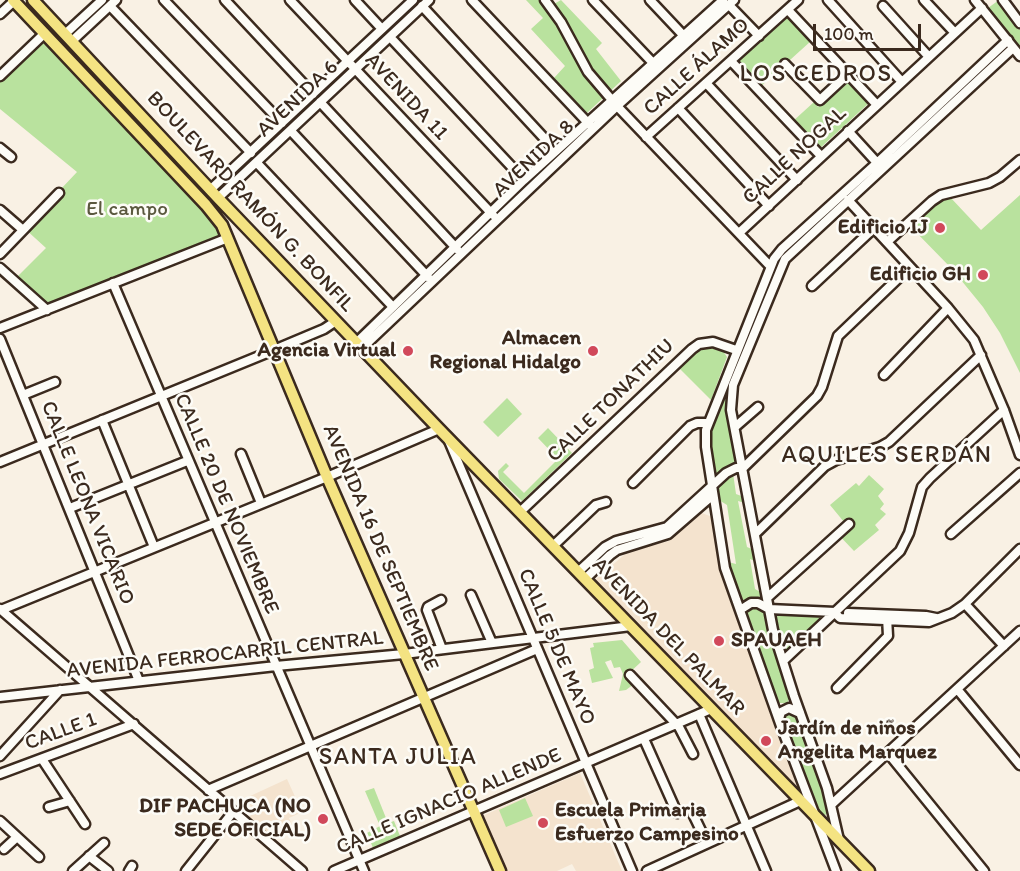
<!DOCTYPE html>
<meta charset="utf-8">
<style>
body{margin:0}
#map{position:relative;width:1020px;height:871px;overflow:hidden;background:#f9f1e4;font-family:Itim,sans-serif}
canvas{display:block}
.scale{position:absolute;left:813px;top:24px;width:108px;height:27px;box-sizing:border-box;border:3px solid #3b2a1e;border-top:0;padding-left:8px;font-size:18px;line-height:21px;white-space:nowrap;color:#3b2a1e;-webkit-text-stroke:4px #fdfcf7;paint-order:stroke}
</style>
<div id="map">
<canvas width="1020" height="871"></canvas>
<div class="scale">100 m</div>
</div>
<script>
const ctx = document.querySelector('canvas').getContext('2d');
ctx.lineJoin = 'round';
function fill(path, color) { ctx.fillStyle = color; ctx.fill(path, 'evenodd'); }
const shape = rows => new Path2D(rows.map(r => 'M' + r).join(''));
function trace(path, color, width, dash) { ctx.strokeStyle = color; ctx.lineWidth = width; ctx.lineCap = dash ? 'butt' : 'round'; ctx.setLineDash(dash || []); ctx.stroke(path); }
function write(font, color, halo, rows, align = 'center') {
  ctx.font = font + ' Itim,sans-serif'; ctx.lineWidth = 5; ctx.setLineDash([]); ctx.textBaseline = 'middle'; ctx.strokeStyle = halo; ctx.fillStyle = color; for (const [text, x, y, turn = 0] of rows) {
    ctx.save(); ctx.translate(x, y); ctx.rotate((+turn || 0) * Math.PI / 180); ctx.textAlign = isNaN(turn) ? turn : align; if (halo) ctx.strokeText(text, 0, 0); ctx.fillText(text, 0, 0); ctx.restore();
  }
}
fill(shape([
 [702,513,712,517,718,563,722,577,798,787,796,789,672,660,594,581,624,555,648,546,669,541],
 [580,773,622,871,576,871,572,864,557,871,506,871,482,816],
 [287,779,302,812,289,818,292,825,269,836,247,818,253,814,248,797]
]), '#f4e3ce');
fill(shape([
 [526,0,551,0,554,4,561,0,602,43,596,49,621,81,587,113,554,78,565,66,531,29,543,18],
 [999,0,1020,30,1020,49,988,8],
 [789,16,811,41,759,88,737,63],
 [47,34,230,236,49,307,16,278,46,248,24,228,77,172,0,109,0,80],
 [849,79,870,102,818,150,792,122,814,102,818,107],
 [1020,195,1020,373,1000,333,983,307,952,269,910,226,937,201,950,197,981,230],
 [706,346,723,351,727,357,711,400,678,367,694,352],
 [725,389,727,390,727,402,738,464,714,476,710,454,710,432],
 [507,398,522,414,498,437,483,422],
 [548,428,572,453,522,501,499,479,498,471,506,463,509,466,503,472,524,493,558,459,538,438],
 [733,473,736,494,744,497,745,503,738,501,747,547,754,550,757,562,750,559,755,589,762,593,764,603,742,606,728,562,736,564,727,505,719,500,717,492,721,481],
 [869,475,884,489,878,496,884,504,880,509,886,514,875,525,879,530,854,551,835,531,844,522,830,505,856,483,859,486],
 [754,607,763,609,766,612,791,696,787,703,779,703,776,701,769,683,747,618,747,610],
 [775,613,828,614,786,655],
 [622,640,641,662,627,675,634,684,626,690,619,691,623,674,620,667,614,668,611,660,605,662,613,678,592,683,589,670,594,668,590,648,594,647,593,643],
 [786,711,797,713,827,794,830,812,825,815,819,814,815,810,783,721],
 [374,788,388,823,394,821,400,836,373,848,367,833,380,826,365,791],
 [525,798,533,816,506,827,499,810]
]), '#b9e29e');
const minor = shape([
 [164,0,282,123],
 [225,0,313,94],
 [290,0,493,215],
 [355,0,382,29],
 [472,0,589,124],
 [545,0,561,22,588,72,617,106,770,266],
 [593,0,653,63],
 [650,0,683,35],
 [828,0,902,82],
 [924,0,955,33],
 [975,0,1020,56],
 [1003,0,1020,23],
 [729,5,759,36],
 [110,6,251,153],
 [422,6,556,151],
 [883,6,929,57],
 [788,10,877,105],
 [0,14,14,1],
 [65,34,102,0],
 [390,37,524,180],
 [72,41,116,0],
 [731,61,821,156],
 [785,64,820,100,848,74],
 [0,76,45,33],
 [706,83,797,180],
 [320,102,457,249],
 [678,108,769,206],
 [291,131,428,277],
 [848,131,880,166],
 [646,137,798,0],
 [0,148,11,157],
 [257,163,393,307],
 [210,190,413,0],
 [218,198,429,0],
 [848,200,948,308,974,340,1004,410,1020,455],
 [0,210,23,230],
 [739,233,982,8],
 [887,242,932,201,941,195,989,183,1000,177,1020,160],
 [0,254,59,193],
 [0,268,47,310],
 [113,283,364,871],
 [812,286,874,228],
 [0,328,228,238],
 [0,339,139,681],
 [357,342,524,180,723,0],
 [362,348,617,106,734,0],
 [884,375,948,308],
 [23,395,55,382],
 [102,420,154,547],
 [735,427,758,407],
 [449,441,632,871],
 [241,454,261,503],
 [0,462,274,350,324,329,336,321],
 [633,483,690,426,697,423,708,423],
 [70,508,187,461],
 [520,512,692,349,699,344,713,342,736,350],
 [755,534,825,466,836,460,880,447,889,442,981,355],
 [951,534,1020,473],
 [553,546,596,505,606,502],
 [578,572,605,547,616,541,667,527,726,473,736,468,743,468,817,396,822,387,838,336,910,267],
 [585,579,610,555,617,550,668,534,713,495],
 [471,595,492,643],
 [767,598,849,524],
 [441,600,428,607,427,610,442,649],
 [965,604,1004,646],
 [0,609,302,871],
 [1,610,327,477,439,429],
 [740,610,751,603,758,603,769,609,835,612],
 [834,612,840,618,929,622,952,613,965,604,1020,549],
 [848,613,926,616,936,618],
 [783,661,900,551,909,533,922,487,930,478,1004,410],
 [630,675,679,727,693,754],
 [837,688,888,636,887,617],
 [957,689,1020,765],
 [0,697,276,666,404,654,631,626],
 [699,714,766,871],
 [779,719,781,712,789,708,800,713],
 [644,739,677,813],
 [888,753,984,871],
 [0,756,60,690],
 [42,759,85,824],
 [0,774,134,724],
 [208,790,537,649],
 [832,804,1020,631],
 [49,807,70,801],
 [692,812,707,843],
 [0,821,39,857],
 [839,840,827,788,794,696,773,630,731,410,733,385,785,259,1013,48],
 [4,849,17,837],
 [89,856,108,871],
 [73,871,104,843],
 [129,871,132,866],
 [186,871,233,812],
 [334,871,711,709],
 [647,871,800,801],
 [836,871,781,726,725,568,706,447,706,430,774,259,782,249,877,163,1008,40]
]);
const major = shape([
 [13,0,206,205,222,225,327,477,500,871],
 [33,0,218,198,439,429,869,871]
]);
trace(minor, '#3b2a1e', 13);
trace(major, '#3b2a1e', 15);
trace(minor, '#fdfcf7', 8);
trace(major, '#f4e382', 10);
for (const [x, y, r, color] of [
 [940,228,6,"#d1495b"],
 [983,275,6,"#d1495b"],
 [408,351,6,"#d1495b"],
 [593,351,6,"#d1495b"],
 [719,641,6,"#d1495b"],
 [766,741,6,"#d1495b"],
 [323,819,6,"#d1495b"],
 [543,823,6,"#d1495b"]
]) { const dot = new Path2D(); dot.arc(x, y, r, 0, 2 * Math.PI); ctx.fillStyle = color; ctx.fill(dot); trace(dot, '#fdfcf7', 2); }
write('21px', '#3b2a1e', '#fdfcf7', [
 ["CALLE ÁLAMO",697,67,-42],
 ["AVENIDA 11",406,97,47],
 ["AVENIDA 6",298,99,-43],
 ["CALLE NOGAL",795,156,-43],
 ["AVENIDA 8",534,159,-43],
 ["BOULEVARD RAMÓN G. BONFIL",250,202,47],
 ["CALLE TONATHIU",611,401,-44],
 ["CALLE LEONA VICARIO",87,503,68],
 ["CALLE 20 DE NOVIEMBRE",226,504,67],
 ["AVENIDA 16 DE SEPTIEMBRE",380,548,67],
 ["AVENIDA DEL PALMAR",668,637,46],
 ["CALLE 5 DE MAYO",556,647,67],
 ["AVENIDA FERROCARRIL CENTRAL",225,655,-6],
 ["CALLE 1",61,732,-20],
 ["CALLE IGNACIO ALLENDE",449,802,-23]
]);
write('21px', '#5a583e', '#fdfcf7', [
 ["El campo",127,210]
]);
write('bold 21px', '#3b2a1e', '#fdfcf7', [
 ["Edificio IJ",928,228],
 ["Edificio GH",971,275],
 ["Almacen",581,339],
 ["Regional Hidalgo",581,363],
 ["Agencia Virtual",396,351],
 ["SPAUAEH",731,641,"left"],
 ["Jardín de niños",778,729,"left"],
 ["Angelita Marquez",778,753,"left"],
 ["DIF PACHUCA (NO",311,807],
 ["SEDE OFICIAL)",311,831],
 ["Escuela Primaria",555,811,"left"],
 ["Esfuerzo Campesino",555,835,"left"]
], 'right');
ctx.letterSpacing = '1.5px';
write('24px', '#3b2a1e', '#fdfcf7', [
 ["LOS CEDROS",816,75],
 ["AQUILES SERDÁN",887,456],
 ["SANTA JULIA",398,758]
]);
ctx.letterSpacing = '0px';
</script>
